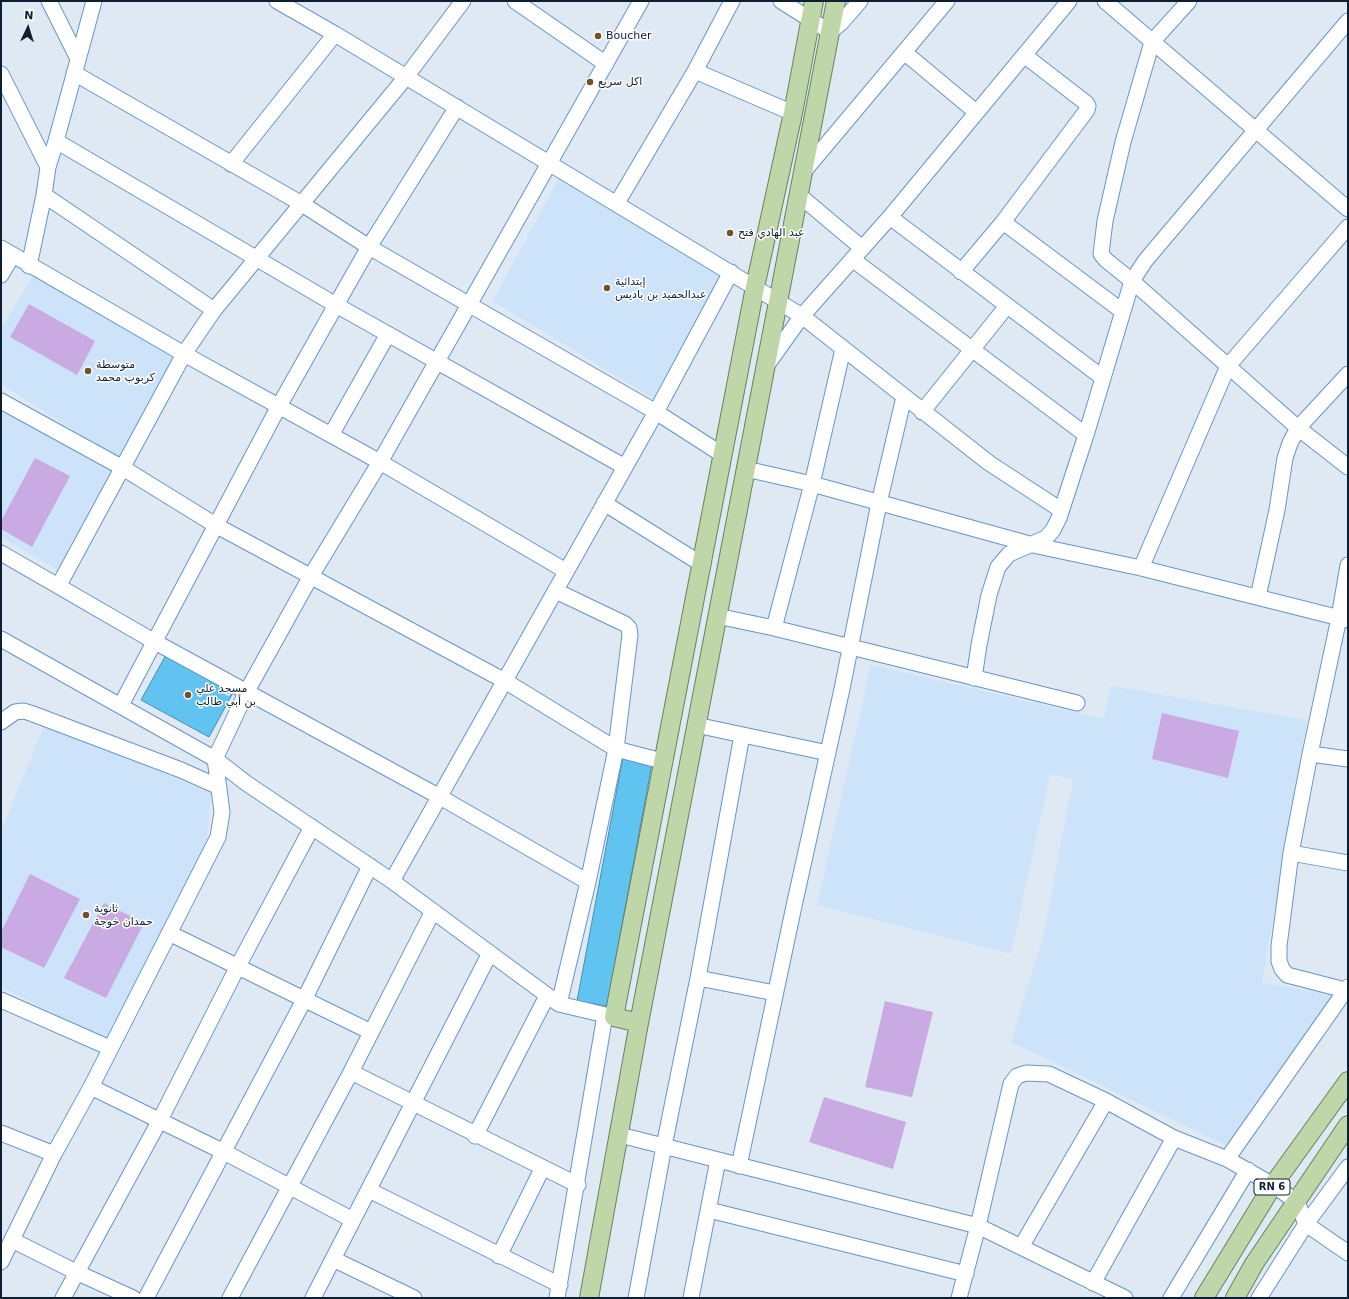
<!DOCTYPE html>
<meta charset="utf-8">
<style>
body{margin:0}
#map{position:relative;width:1349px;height:1299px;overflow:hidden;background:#dfe9f4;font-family:"DejaVu Sans",sans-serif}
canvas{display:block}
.frame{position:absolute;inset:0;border:2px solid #0d2033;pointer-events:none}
.north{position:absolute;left:8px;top:8px;width:40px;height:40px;-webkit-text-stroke:3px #fff;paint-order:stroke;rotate:4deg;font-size:11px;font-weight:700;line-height:16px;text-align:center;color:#0d2033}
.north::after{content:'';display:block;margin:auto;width:14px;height:18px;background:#0d2033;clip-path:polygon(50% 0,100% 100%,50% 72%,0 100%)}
</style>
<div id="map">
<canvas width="1349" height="1299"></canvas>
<div class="frame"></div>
<div class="north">N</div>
</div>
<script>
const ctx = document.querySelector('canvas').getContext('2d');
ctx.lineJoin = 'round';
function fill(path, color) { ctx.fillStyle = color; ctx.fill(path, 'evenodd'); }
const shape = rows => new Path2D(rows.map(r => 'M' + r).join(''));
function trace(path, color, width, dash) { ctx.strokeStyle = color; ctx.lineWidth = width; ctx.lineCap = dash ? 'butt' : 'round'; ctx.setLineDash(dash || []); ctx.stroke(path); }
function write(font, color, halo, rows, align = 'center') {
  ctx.font = font + ' "DejaVu Sans","Noto Naskh Arabic",sans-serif'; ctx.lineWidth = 3; ctx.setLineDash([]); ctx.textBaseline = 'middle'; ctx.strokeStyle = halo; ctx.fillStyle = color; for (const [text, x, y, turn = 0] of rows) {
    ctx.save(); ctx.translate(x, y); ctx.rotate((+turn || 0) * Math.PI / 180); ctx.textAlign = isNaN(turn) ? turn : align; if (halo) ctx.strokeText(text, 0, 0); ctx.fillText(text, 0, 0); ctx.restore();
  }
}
fill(shape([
 [559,178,720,276,653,398,493,301],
 [35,273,182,359,127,464,1,384,1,328],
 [1,404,125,471,62,572,1,537],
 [871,665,1104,719,1111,686,1307,720,1262,983,1338,995,1236,1150,1011,1042,1044,933,1073,780,1050,774,1011,954,817,905],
 [45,724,211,793,207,843,110,1042,1,987,1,831]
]), '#cde3fa');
fill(shape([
 [29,304,95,341,77,375,10,337],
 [35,458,70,476,32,547,1,529,1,521],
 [1162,713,1239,731,1228,778,1152,759],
 [30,874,80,899,44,968,1,947,1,932],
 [104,903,144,923,106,998,64,978],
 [885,1001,933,1012,912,1097,865,1087],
 [824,1097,906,1122,893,1169,809,1142]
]), '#caaae2');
const building = shape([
 [167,653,235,689,209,737,141,700,167,653],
 [623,757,652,763,607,1006,577,1001,623,757]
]);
fill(building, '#60c3f0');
trace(building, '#468fb1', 1);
const minor = shape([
 [49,1,78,59],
 [277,1,335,34,802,316,989,463,1061,510],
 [515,1,606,64],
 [781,1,830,32,841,23,860,1],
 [1105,1,1348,209],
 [1189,1,1152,42,1123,142,1105,221,1101,254,1106,260,1132,281,1298,428,1348,467],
 [904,52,976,112],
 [695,71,793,113],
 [74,73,302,204,369,247,656,412,723,455],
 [1,74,48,167],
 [56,141,336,305,625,467],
 [231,164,335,34],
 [805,170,947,1],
 [44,195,214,310],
 [800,196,862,248],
 [617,203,695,71,732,1],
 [890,217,1103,378],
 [1003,222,1122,311],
 [1,248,184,354,380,462,566,571],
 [852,259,1086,435],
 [29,266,44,195,48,167,56,141,94,1],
 [961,272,1003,222,1087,110,1088,106,1086,103,1024,55],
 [1,275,12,256],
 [767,365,802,316,890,217,1069,1],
 [1,401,123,468,217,526,505,681,616,749,662,761],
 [922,412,1007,306],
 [331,435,388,334],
 [746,469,812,484,1033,545,1141,568,1348,620],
 [604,503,703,565],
 [1,553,155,642,440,797,588,882],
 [1141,568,1228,366,1348,227],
 [59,585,184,354,214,310,406,77,463,1],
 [556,591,625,624,629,628,630,635,616,749,588,882,559,1004],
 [1258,597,1277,510,1285,458,1290,443,1298,428,1348,374],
 [717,616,774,628,1077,703],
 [774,628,812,484,843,349],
 [1,639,215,759,246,783,392,881,559,1004,614,1017],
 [974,678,979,645,989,595,998,567,1009,554,1046,538,1053,530,1059,518,1086,435,1132,281,1145,261,1348,21],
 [121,705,279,406,336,305,369,247,457,107],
 [1,722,15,712,24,711,33,714,181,770,219,787],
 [696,725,828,753],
 [1310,754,1348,759],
 [1291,853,1348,863],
 [392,881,656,412,731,272],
 [169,933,371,1032],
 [698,978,742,735],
 [1345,990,1287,975,1282,969,1279,961,1279,946,1291,853,1310,754,1339,618,1348,565],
 [1,1000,110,1048],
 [351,1072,578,1185],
 [91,1087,224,1152,353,1220],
 [1,1133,54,1154],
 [620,1135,978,1226,1011,1084,1017,1076,1026,1073,1049,1074,1106,1101,1174,1138,1227,1159,1273,1185,1297,1202,1306,1224,1348,1253],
 [475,1136,547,996],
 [1227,1159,1348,987],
 [739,1166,794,906,842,689,879,503,904,397],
 [369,1190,560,1285],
 [709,1210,966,1274],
 [12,1240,76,1272,133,1298],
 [1021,1247,1106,1101],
 [499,1256,542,1169],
 [333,1259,414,1298],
 [1,1262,54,1154,91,1087,218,837,222,812,215,759,247,691,311,576,380,462,641,1],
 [1093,1283,1174,1138],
 [63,1298,160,1120,237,968,312,827],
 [146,1298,304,1000,370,866],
 [230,1298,351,1072,433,911],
 [313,1298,490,953],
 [557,1298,605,1015],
 [636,1298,664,1146,698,978,775,993],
 [691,1298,718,1160],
 [959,1298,978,1226,1125,1298],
 [1171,1298,1248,1170],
 [1259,1298,1306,1224,1348,1167]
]);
const major = shape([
 [639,1023,614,1017,755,287,793,113,814,1],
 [589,1298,639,1023,836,1],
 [1204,1298,1273,1185,1348,1081],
 [1235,1298,1254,1264,1348,1125]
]);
trace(minor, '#6795c6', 17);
trace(major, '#65855b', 20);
trace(minor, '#fff', 15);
trace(major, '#bfd6a9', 18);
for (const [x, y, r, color] of [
 [598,36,4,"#725128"],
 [590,82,4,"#725128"],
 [730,233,4,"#725128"],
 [607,288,4,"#725128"],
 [88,371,4,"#725128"],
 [188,695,4,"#725128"],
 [86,915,4,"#725128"]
]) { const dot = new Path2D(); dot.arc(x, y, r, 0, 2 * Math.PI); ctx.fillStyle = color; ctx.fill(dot); trace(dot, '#fff', 1.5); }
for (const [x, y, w] of [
 [1272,1187,36]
]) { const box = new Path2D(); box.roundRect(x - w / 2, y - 8, w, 16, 3); ctx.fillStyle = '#fff'; ctx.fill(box); trace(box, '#0d2033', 1); }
write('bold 10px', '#0d2033', null, [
 ["RN 6",1272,1187]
]);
write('11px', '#0d2033', '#fff', [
 ["Boucher",606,36],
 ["اكل سريع",598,82],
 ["عبد الهادي فتح",738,233],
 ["إبتدائية",615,282],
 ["عبدالحميد بن باديس",615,295],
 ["متوسطة",96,365],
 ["كربوب محمد",96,378],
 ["مسجد علي",196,689],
 ["بن أبي طالب",196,702],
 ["ثانوية",94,909],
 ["حمدان خوجة",94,922]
], 'left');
</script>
